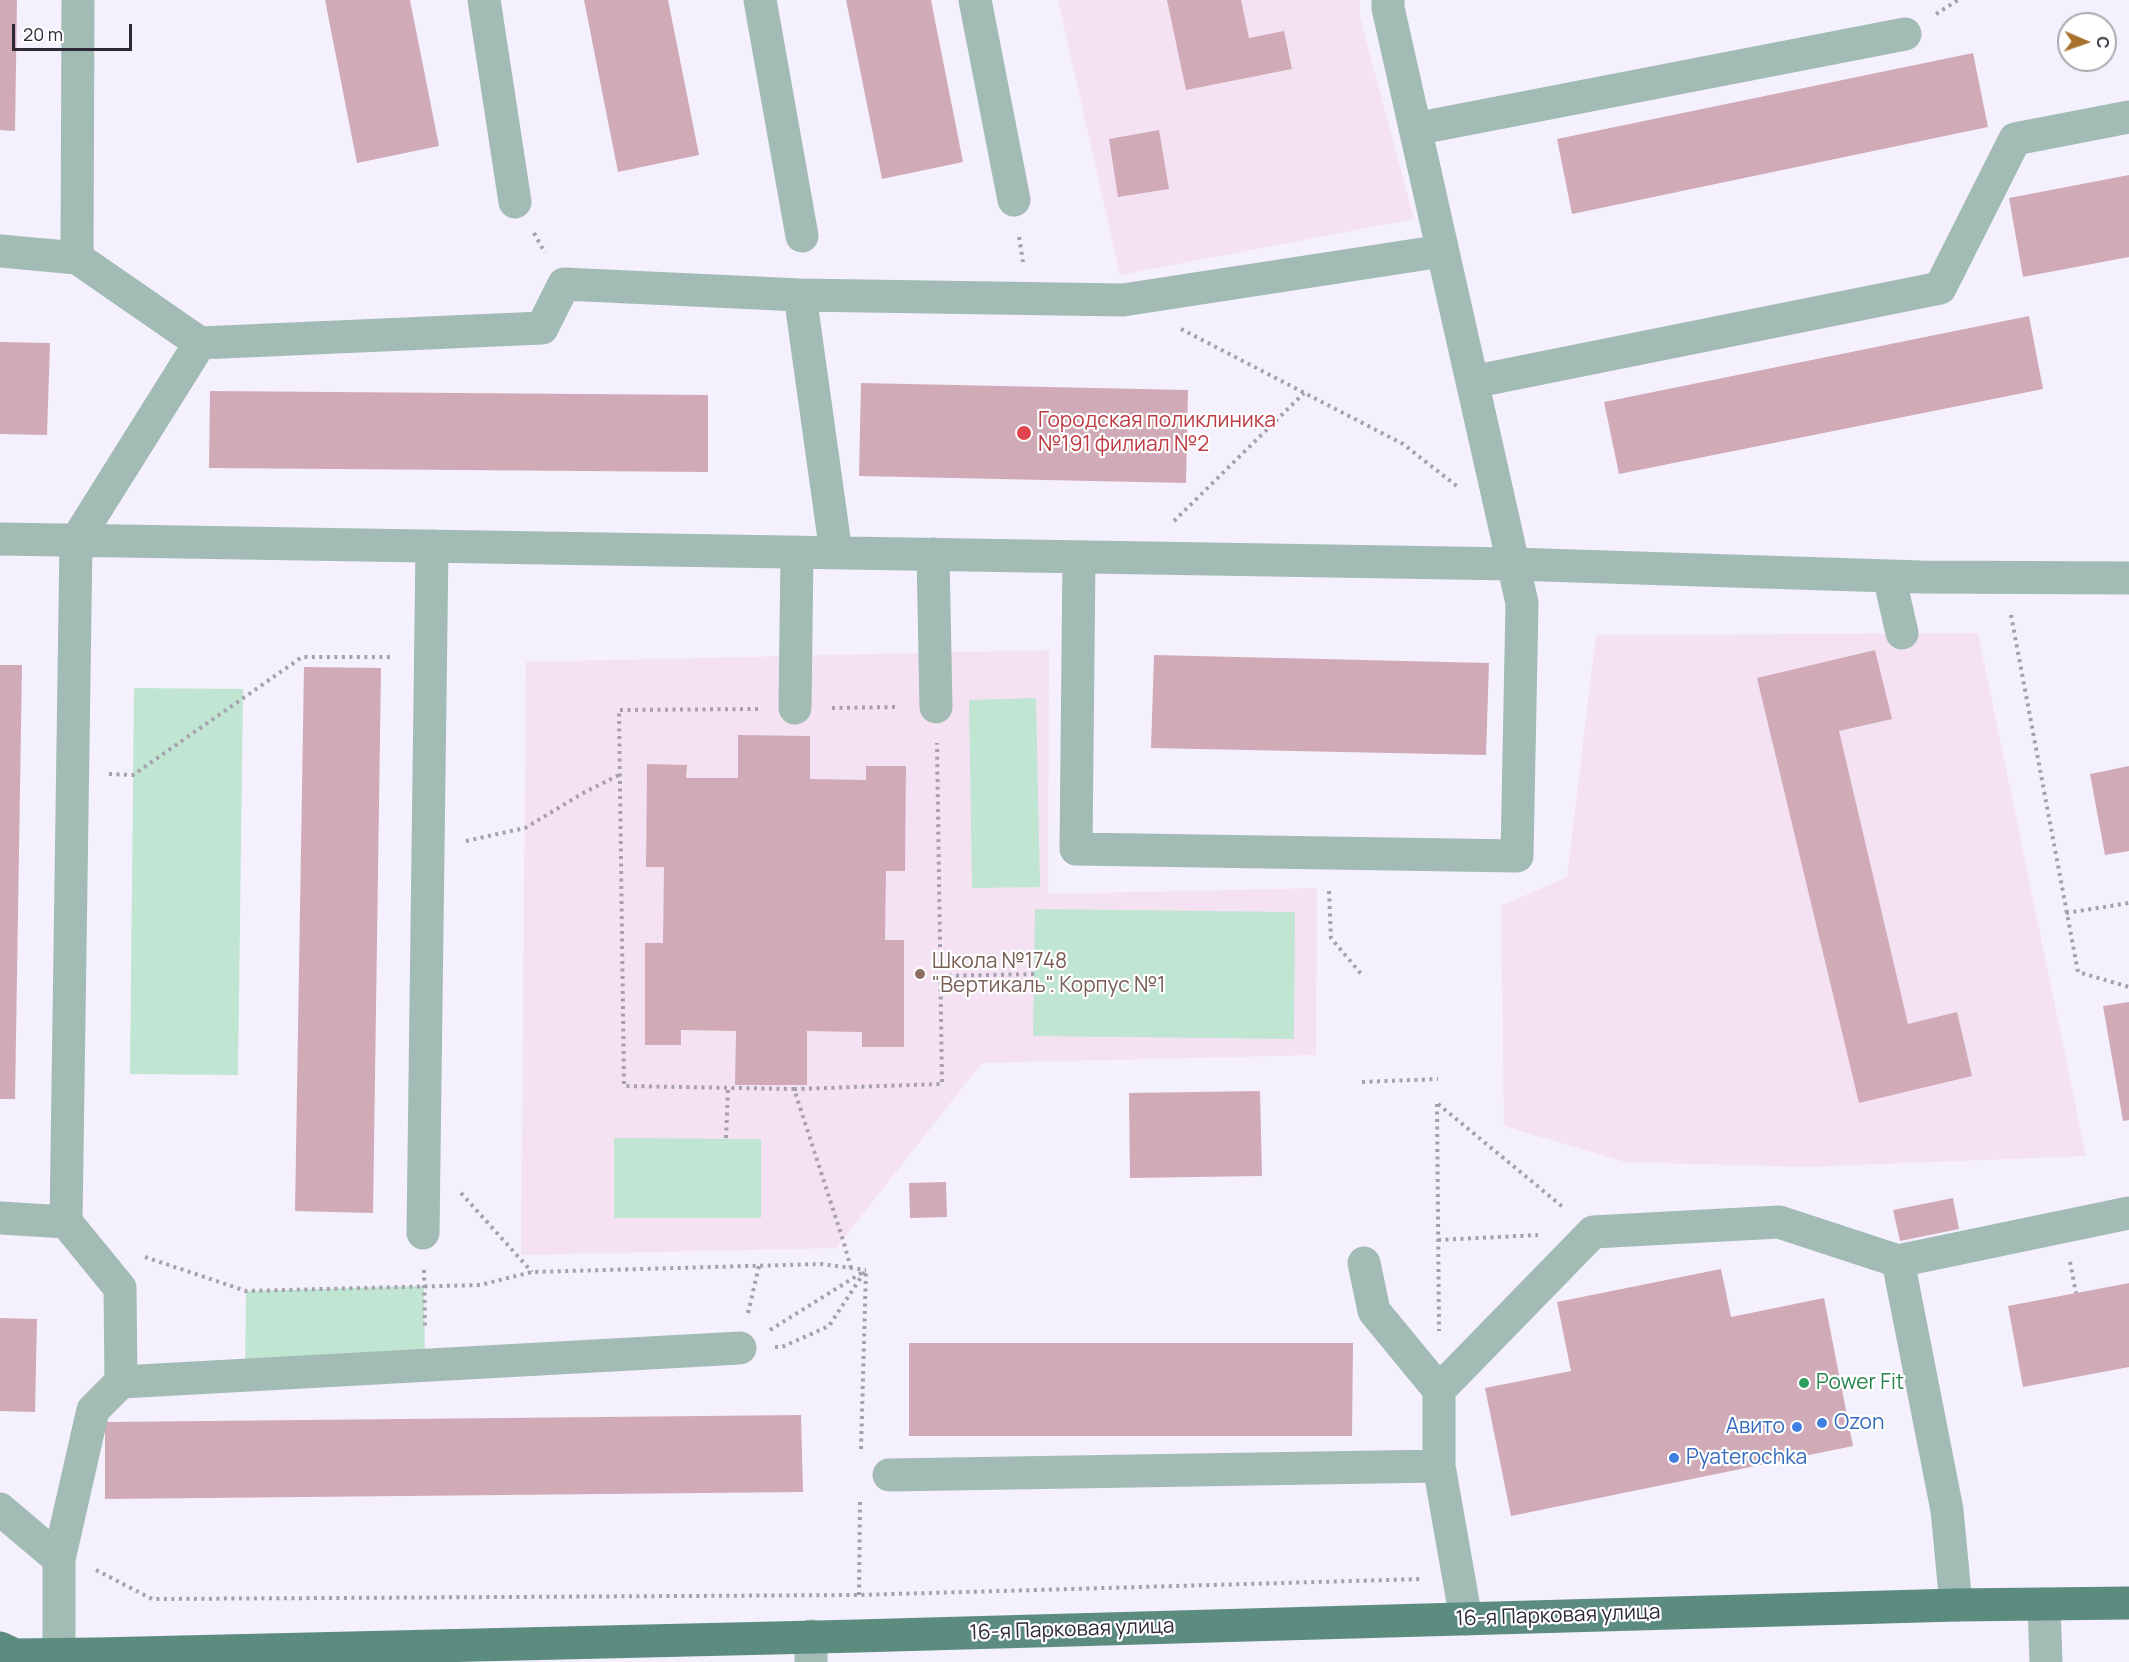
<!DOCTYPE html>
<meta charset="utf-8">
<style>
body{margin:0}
#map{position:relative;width:2129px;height:1662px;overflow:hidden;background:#f5f0fd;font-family:Manrope,sans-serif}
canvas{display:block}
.north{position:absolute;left:2057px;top:12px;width:60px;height:60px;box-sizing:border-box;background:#fff;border:2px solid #aba9af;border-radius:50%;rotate:92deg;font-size:16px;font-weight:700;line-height:24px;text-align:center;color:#2e2936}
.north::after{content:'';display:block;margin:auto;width:21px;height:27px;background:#a8702d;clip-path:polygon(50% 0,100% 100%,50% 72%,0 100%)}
.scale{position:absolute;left:12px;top:24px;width:120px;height:27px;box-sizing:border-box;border:3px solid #2e2936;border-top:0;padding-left:8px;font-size:18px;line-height:21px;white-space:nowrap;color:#2e2936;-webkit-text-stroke:4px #fff;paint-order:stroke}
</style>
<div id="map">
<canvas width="2129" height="1662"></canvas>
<div class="north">С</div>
<div class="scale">20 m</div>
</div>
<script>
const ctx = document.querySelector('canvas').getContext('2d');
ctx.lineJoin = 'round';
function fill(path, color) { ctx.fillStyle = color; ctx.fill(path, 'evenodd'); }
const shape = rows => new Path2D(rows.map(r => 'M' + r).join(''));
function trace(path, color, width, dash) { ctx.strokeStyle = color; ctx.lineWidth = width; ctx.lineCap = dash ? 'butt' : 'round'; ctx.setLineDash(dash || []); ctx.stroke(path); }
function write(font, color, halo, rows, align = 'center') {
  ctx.font = font + ' Manrope,sans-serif'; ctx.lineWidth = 4.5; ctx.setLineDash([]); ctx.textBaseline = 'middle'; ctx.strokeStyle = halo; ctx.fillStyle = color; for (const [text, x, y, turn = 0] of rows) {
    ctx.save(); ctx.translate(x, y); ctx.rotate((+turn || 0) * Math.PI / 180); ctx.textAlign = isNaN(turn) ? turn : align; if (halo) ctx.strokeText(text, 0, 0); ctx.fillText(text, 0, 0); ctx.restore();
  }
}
fill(shape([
 [1058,0,1360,0,1360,17,1414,219,1120,275],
 [1978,633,2086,1156,1806,1167,1625,1162,1504,1126,1501,906,1567,877,1596,635],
 [1049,650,1048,894,1317,888,1316,1055,982,1063,836,1248,521,1255,526,662]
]), '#f4e2f3');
fill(shape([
 [134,688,243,689,238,1075,130,1074],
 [1036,698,1040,887,972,888,969,700],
 [1035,909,1295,912,1294,1039,1033,1036],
 [614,1138,761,1139,761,1218,614,1218],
 [424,1286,425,1365,245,1376,246,1291]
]), '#c1e5d3');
fill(shape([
 [0,0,17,0,15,131,0,130],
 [325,0,410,0,439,146,357,163],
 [584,0,668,0,699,155,618,172],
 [846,0,931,0,963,162,882,179],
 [1167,0,1241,0,1249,38,1284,31,1292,69,1186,90],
 [1973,53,1988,127,1572,214,1557,139],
 [1159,130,1169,189,1118,197,1109,139],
 [2129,175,2129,257,2023,277,2009,198],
 [2029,316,2043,389,1619,474,1604,402],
 [0,342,50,343,47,435,0,434],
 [861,383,1188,390,1186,483,859,476],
 [210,391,708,395,708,472,209,468],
 [1875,650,1892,719,1839,731,1908,1024,1957,1012,1972,1076,1859,1103,1757,678],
 [1154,655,1489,663,1486,755,1151,748],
 [0,665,22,665,15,1099,0,1099],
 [304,667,381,668,373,1213,295,1211],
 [738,735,810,736,810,779,866,780,866,766,906,766,905,871,886,871,885,940,904,940,904,1047,862,1047,862,1032,807,1031,807,1085,735,1085,736,1031,681,1030,681,1045,645,1045,645,943,663,943,664,867,646,867,647,764,687,765,686,778,738,778],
 [2129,766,2129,851,2105,855,2090,774],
 [2129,1002,2129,1120,2123,1121,2103,1006],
 [1260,1091,1262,1176,1130,1178,1129,1093],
 [946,1182,947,1217,910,1218,909,1183],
 [1953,1198,1959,1229,1900,1241,1893,1210],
 [1721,1269,1731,1317,1824,1298,1853,1446,1511,1516,1485,1388,1571,1371,1557,1302],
 [2129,1283,2129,1367,2023,1387,2008,1306],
 [0,1318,37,1319,35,1412,0,1411],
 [909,1343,1353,1343,1352,1436,909,1436],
 [801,1415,803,1492,105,1499,105,1422]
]), '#d0abb7');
trace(shape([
 [1936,14,1958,0],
 [534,233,545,253],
 [1019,237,1023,262],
 [1181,329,1403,444,1458,487],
 [1174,521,1304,393],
 [2011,615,2078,972,2129,987],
 [832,708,899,707],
 [758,709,619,710,624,1086,794,1089,843,1240,851,1268],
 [109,774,133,775,302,657,394,657],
 [466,841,525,828,585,792,621,774],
 [1329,891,1331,938,1362,975],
 [2066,913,2129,903],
 [941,976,1034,974],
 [1362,1082,1438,1079],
 [794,1089,942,1084,937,743],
 [1437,1104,1439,1331],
 [1438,1104,1564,1208],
 [726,1138,728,1088],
 [461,1193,532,1272],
 [1438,1240,1538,1235],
 [145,1257,246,1291,480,1285,532,1272,821,1264,866,1270],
 [2070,1262,2076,1293],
 [424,1270,425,1329],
 [748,1313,759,1266],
 [770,1330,863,1272],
 [775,1347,782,1347,829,1326,865,1271],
 [861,1449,866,1270],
 [96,1570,152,1599,859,1595,1422,1579],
 [859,1595,860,1499]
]), '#a5a0ad', 4, [3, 4.5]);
trace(shape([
 [484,0,515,202],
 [760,0,802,236],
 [975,0,1014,200],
 [1415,129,1905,34],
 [0,251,77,258,200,343],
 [77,258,78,0],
 [1472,382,1940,288,2015,139,2129,117],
 [0,539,1512,564,1921,577,2129,578],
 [836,553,800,295,1123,300,1442,251],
 [933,554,936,707],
 [1079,557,1076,849,1517,856,1522,603,1388,8,1388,0],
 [1889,576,1902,633],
 [795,708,797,552],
 [0,1218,66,1222,76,541,200,343,542,328,564,284,800,295],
 [423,1233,432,546],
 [1364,1263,1374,1311,1439,1390,1439,1466,1466,1619],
 [121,1382,740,1348],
 [1439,1390,1593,1232,1779,1222,1898,1261],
 [889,1475,1439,1466],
 [0,1509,59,1559],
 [2044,1604,2046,1662],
 [1956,1605,1947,1510,1898,1261,2129,1213],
 [811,1636,811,1662],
 [59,1654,59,1559,93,1410,121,1382,120,1288,66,1222]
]), '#a2bbb4', 33);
trace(shape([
 [0,1648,15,1655,97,1654,858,1636,1956,1605,2129,1603]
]), '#5c8c7f', 33);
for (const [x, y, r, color] of [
 [1024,433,8,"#e0444e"],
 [920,974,6,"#8d6e63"],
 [1804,1383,6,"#2e9e5b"],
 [1822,1423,6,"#3f7fe0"],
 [1797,1427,6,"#3f7fe0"],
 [1674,1458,6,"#3f7fe0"]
]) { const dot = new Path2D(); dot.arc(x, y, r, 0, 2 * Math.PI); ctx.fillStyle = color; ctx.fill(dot); trace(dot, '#fff', 2); }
write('21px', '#be3a42', '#fff', [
 ["Городская поликлиника",1038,421],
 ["№191 филиал №2",1038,445]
], 'left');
write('21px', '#785e54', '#fff', [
 ["Школа №1748",932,962],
 ["\"Вертикаль\". Корпус №1",932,986]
], 'left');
write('21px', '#27864d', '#fff', [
 ["Power Fit",1816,1383]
], 'left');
write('21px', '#366cbe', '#fff', [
 ["Ozon",1834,1423],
 ["Авито",1785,1427,"right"],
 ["Pyaterochka",1686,1458]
], 'left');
write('21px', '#2e2936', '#fff', [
 ["16-я Парковая улица",1558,1616,-2],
 ["16-я Парковая улица",1072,1630,-2]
]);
</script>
